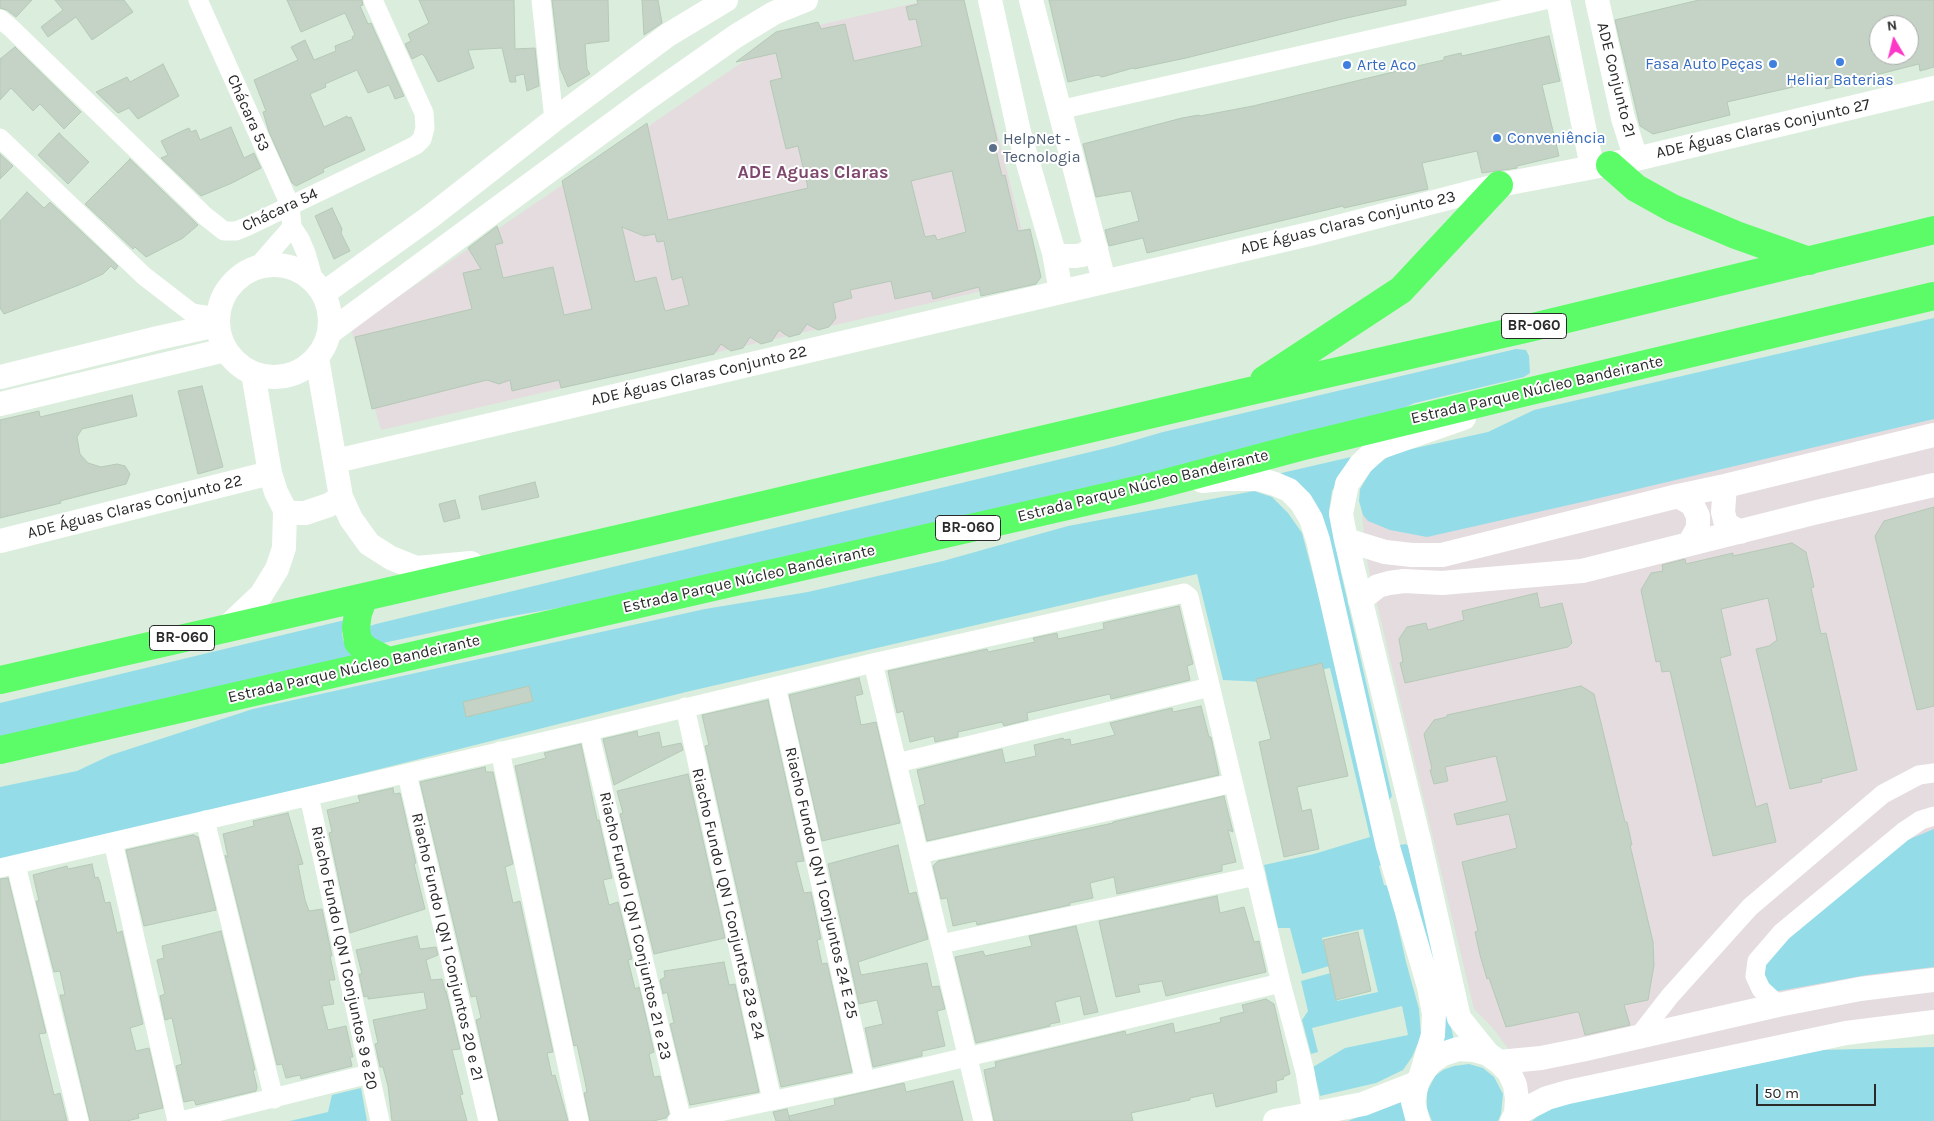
<!DOCTYPE html>
<meta charset="utf-8">
<style>
body{margin:0}
#map{position:relative;width:1934px;height:1121px;overflow:hidden;background:#dbeddc;font-family:Karla,sans-serif}
canvas{display:block}
.north{position:absolute;left:1869px;top:15px;width:50px;height:50px;box-sizing:border-box;background:#fff;border:1px solid #aaa;border-radius:50%;rotate:352deg;font-size:14px;font-weight:700;line-height:20px;text-align:center;color:#2a2a2a}
.north::after{content:'';display:block;margin:auto;width:18px;height:22px;background:#ff37c7;clip-path:polygon(50% 0,100% 100%,50% 72%,0 100%)}
.scale{position:absolute;left:1756px;top:1084px;width:120px;height:22px;box-sizing:border-box;border:2px solid #2a2a2a;border-top:0;padding-left:6px;font-size:15px;line-height:18px;white-space:nowrap;color:#2a2a2a;-webkit-text-stroke:4px #fff;paint-order:stroke}
</style>
<div id="map">
<canvas width="1934" height="1121"></canvas>
<div class="north">N</div>
<div class="scale">50 m</div>
</div>
<script>
const ctx = document.querySelector('canvas').getContext('2d');
ctx.lineJoin = 'round';
function fill(path, color) { ctx.fillStyle = color; ctx.fill(path, 'evenodd'); }
const shape = rows => new Path2D(rows.map(r => 'M' + r).join(''));
function trace(path, color, width, dash) { ctx.strokeStyle = color; ctx.lineWidth = width; ctx.lineCap = dash ? 'butt' : 'round'; ctx.setLineDash(dash || []); ctx.stroke(path); }
function write(font, color, halo, rows, align = 'center') {
  ctx.font = font + ' Karla,sans-serif'; ctx.lineWidth = 4; ctx.setLineDash([]); ctx.textBaseline = 'middle'; ctx.strokeStyle = halo; ctx.fillStyle = color; for (const [text, x, y, turn = 0] of rows) {
    ctx.save(); ctx.translate(x, y); ctx.rotate((+turn || 0) * Math.PI / 180); ctx.textAlign = isNaN(turn) ? turn : align; if (halo) ctx.strokeText(text, 0, 0); ctx.fillText(text, 0, 0); ctx.restore();
  }
}
fill(shape([
 [928,0,964,0,1034,279,381,430,351,329,785,33],
 [1934,318,1934,1029,1759,1057,1531,1116,1522,1068,1493,1028,1474,1009,1370,575,1365,548,1360,489,1491,431]
]), '#e5dcdf');
fill(shape([
 [1934,318,1934,419,1591,500,1427,537,1390,530,1368,521,1363,515,1359,501,1360,489,1372,469,1393,453,1488,432,1534,410],
 [1516,349,1526,350,1529,356,1530,373,1524,377,1415,403,1371,422,627,596,501,618,383,643,376,643,369,638,370,626,376,624,1115,446,1163,432],
 [1351,457,1332,491,1329,511,1341,573,1392,796,1388,802,1327,555,1273,475],
 [1254,491,1272,497,1288,513,1302,533,1346,699,1386,862,1379,866,1384,885,1389,886,1406,962,1419,1009,1421,1036,1412,1057,1403,1070,1376,1083,1320,1096,1313,1067,1345,1048,1408,1035,1402,1006,1312,1028,1318,1052,1311,1054,1302,1020,1308,1011,1301,981,1331,973,1337,1001,1378,992,1363,929,1322,938,1329,966,1302,974,1290,928,1278,928,1264,865,1314,854,1370,837,1330,668,1263,682,1223,680,1197,574,686,692,177,820,0,860,0,787,77,771,111,755,253,709,705,609,808,592,943,561,1068,526],
 [345,620,342,633,343,640,353,657,0,741,0,703],
 [1934,829,1934,967,1867,975,1779,991,1772,990,1763,978,1767,956,1900,843],
 [1406,844,1408,846,1455,1044,1441,1048,1399,847,1400,845],
 [1934,1047,1934,1121,1532,1121,1547,1108,1784,1051],
 [1469,1064,1483,1068,1494,1077,1503,1094,1501,1114,1498,1121,1432,1121,1427,1109,1427,1092,1435,1076,1443,1070,1454,1066],
 [361,1088,367,1121,290,1121,328,1112,332,1095],
 [1408,1098,1410,1121,1348,1121]
]), '#94dde8');
const building = shape([
 [0,0,32,0,16,17,7,10,0,8,0,0],
 [55,0,124,0,133,12,92,40,76,17,48,37,41,27,63,10,55,0],
 [287,0,362,0,363,5,360,6,368,24,371,23,404,96,395,99,389,85,368,93,357,70,325,84,326,87,310,94,324,127,347,116,348,118,351,117,365,150,323,169,324,172,296,186,292,183,269,132,263,112,266,111,254,80,298,60,291,47,305,40,314,60,336,51,335,46,353,39,352,37,355,35,345,13,301,32,287,0],
 [419,0,514,0,515,49,535,48,539,86,527,91,524,74,515,76,516,82,510,82,502,48,468,50,474,68,438,82,425,57,422,54,412,59,405,44,411,41,408,34,429,23,419,0],
 [552,0,608,0,609,41,585,44,587,69,590,74,568,87,560,68,552,0],
 [642,0,658,0,662,23,644,35,642,0],
 [917,0,964,0,997,140,994,141,998,159,1002,176,1005,175,1018,231,1030,229,1041,277,1036,284,981,296,979,287,933,299,931,291,895,299,891,281,850,290,852,298,833,303,836,318,829,327,818,330,807,324,800,334,789,337,779,330,772,341,761,344,750,337,743,348,731,351,721,344,714,354,561,388,559,380,512,391,510,380,499,384,487,380,372,409,355,337,472,309,463,273,481,269,468,248,497,226,503,243,495,245,503,278,553,267,564,315,592,309,562,181,647,123,668,220,808,188,798,146,786,149,770,81,782,78,776,53,736,62,776,32,818,22,821,29,845,24,854,61,922,46,916,19,909,20,906,7,918,4,917,0],
 [952,171,966,232,937,240,935,235,925,237,911,181,952,171],
 [622,227,644,236,655,234,657,242,664,241,672,280,682,277,689,305,665,311,656,277,635,282,622,227],
 [1049,0,1406,0,1406,5,1342,19,1186,58,1134,69,1133,68,1102,77,1098,75,1068,82,1049,0],
 [1699,0,1934,0,1934,67,1920,71,1919,64,1864,78,1864,80,1826,89,1824,80,1727,102,1730,115,1653,134,1640,126,1615,20,1699,0],
 [1879,25,1909,25,1909,55,1879,55,1879,25],
 [1549,36,1560,81,1542,85,1559,156,1517,166,1517,168,1482,173,1477,151,1422,163,1428,189,1344,208,1343,206,1147,253,1143,238,1109,246,1105,230,1139,221,1131,191,1096,197,1083,144,1182,118,1199,115,1200,116,1253,106,1426,64,1444,60,1444,57,1461,53,1462,56,1549,36],
 [15,47,81,112,64,129,40,104,33,111,11,88,0,100,0,59,15,47],
 [163,64,179,96,138,119,129,108,118,113,96,92,127,77,130,82,163,64],
 [231,127,244,158,254,153,261,168,232,183,201,196,161,158,168,155,161,141,182,131,189,128,191,132,196,130,200,140,231,127],
 [59,133,89,162,68,184,38,155,59,133],
 [0,154,13,166,0,179,0,154],
 [130,159,198,225,183,238,146,257,135,247,133,249,85,204,130,159],
 [27,192,44,208,50,202,118,266,115,270,111,266,103,274,79,285,4,314,0,308,0,221,27,192],
 [332,208,342,229,341,233,350,251,334,259,315,216,332,208],
 [202,386,223,467,198,474,178,391,202,386],
 [132,395,137,416,82,429,77,437,80,454,88,463,101,467,117,464,125,466,130,474,126,484,60,501,61,503,0,518,0,420,39,411,40,417,132,395],
 [535,482,539,497,482,510,479,496,535,482],
 [455,500,460,518,444,522,439,504,455,500],
 [1934,507,1934,706,1917,710,1875,536,1884,521,1934,507],
 [1792,543,1806,552,1814,587,1811,588,1821,634,1826,633,1857,770,1821,779,1822,782,1790,789,1756,649,1769,646,1777,640,1768,598,1721,609,1731,655,1720,658,1756,807,1767,803,1776,842,1713,856,1670,671,1662,672,1660,661,1656,662,1641,590,1651,573,1663,571,1662,565,1685,559,1686,564,1733,553,1733,556,1792,543],
 [1537,593,1540,608,1562,603,1572,643,1568,647,1405,683,1400,663,1403,662,1399,639,1407,627,1426,623,1428,630,1464,620,1462,611,1537,593],
 [1179,606,1193,664,1187,666,1190,680,1111,699,1110,694,1027,713,1028,720,1004,726,1002,722,958,732,958,737,935,742,934,736,910,742,903,711,897,713,888,671,987,649,988,652,1035,642,1033,638,1057,633,1058,639,1104,629,1103,623,1179,606],
 [1322,663,1348,776,1297,787,1302,811,1311,809,1319,849,1284,857,1259,742,1271,739,1256,679,1322,663],
 [859,678,863,694,855,696,861,725,876,722,900,823,822,841,789,695,859,678],
 [529,686,533,701,466,717,463,702,529,686],
 [1581,686,1594,694,1625,822,1627,822,1632,845,1630,845,1653,942,1654,965,1648,1000,1624,1005,1630,1025,1585,1035,1579,1013,1577,1012,1506,1027,1489,978,1487,979,1480,955,1475,932,1478,931,1462,862,1517,848,1509,814,1457,825,1454,814,1507,801,1496,756,1445,767,1448,781,1434,784,1430,770,1432,769,1424,734,1434,720,1447,717,1447,715,1581,686],
 [768,700,804,861,796,862,804,893,811,892,821,939,817,940,822,964,827,963,852,1072,781,1087,705,746,709,745,702,715,768,700],
 [1201,706,1209,737,1211,737,1219,775,927,841,919,806,925,804,917,770,1002,749,1005,763,1036,756,1034,745,1063,738,1064,740,1070,739,1071,745,1115,735,1110,723,1172,708,1173,712,1201,706],
 [637,731,638,737,659,732,662,747,681,743,683,750,614,785,603,739,637,731],
 [581,744,597,820,599,820,612,878,603,880,609,905,618,902,632,959,628,960,635,989,639,987,654,1052,649,1054,654,1077,660,1076,669,1114,666,1118,653,1121,590,1121,584,1093,587,1092,585,1081,577,1045,574,1046,515,766,546,758,544,753,581,744],
 [485,767,486,772,493,772,513,864,505,867,513,903,520,901,553,1052,547,1053,552,1076,555,1075,568,1121,499,1121,476,1020,481,1018,476,996,471,997,420,782,485,767],
 [688,774,725,938,654,954,620,814,623,813,617,791,688,774],
 [393,788,394,794,400,793,416,863,414,864,425,909,350,933,329,833,332,832,327,810,360,802,358,796,393,788],
 [1224,796,1233,832,1228,830,1236,862,1222,865,1222,871,1117,894,1114,877,1090,883,1093,898,1070,903,1070,905,977,925,976,921,953,926,947,898,941,899,933,866,938,861,1113,823,1113,822,1224,796],
 [288,813,303,864,298,865,305,900,309,911,322,909,332,956,330,956,335,980,329,980,334,1004,322,1006,328,1030,346,1026,353,1057,350,1057,352,1066,301,1079,300,1075,286,1078,282,1064,277,1065,225,855,228,857,223,834,254,826,253,821,288,813],
 [193,835,198,837,216,910,144,926,126,850,193,835],
 [898,845,909,894,916,892,928,939,858,962,861,975,927,963,932,987,939,986,945,1009,937,1011,945,1046,922,1051,922,1056,873,1067,865,1028,883,1024,877,1000,859,1004,828,864,898,845],
 [92,864,95,878,98,877,100,882,105,903,110,902,117,933,122,931,143,1024,130,1028,136,1051,149,1048,163,1108,138,1114,139,1118,127,1121,90,1121,60,995,65,995,60,971,54,972,36,901,39,901,33,875,67,866,68,869,92,864],
 [8,878,46,1033,39,1034,54,1095,60,1093,67,1121,0,1121,0,879,8,878],
 [1217,896,1220,913,1244,907,1254,942,1259,941,1266,972,1166,996,1162,981,1138,985,1140,992,1116,997,1099,921,1217,896],
 [1076,926,1098,1012,1084,1015,1080,996,1055,1002,1060,1022,1050,1024,1050,1026,976,1043,955,957,983,951,985,956,1032,946,1029,936,1076,926],
 [221,931,255,1070,253,1070,257,1087,256,1091,196,1105,194,1100,184,1102,176,1066,182,1064,172,1018,165,1020,160,996,165,994,157,960,164,958,162,946,221,931],
 [1358,932,1371,991,1336,1000,1323,940,1358,932],
 [417,936,420,949,436,947,438,955,426,960,431,980,442,979,445,991,446,991,460,1049,452,1050,463,1094,460,1095,467,1121,392,1121,388,1086,383,1067,380,1067,375,1044,378,1043,373,1020,427,1009,424,992,368,999,368,996,364,997,359,974,362,974,356,950,417,936],
 [724,962,729,985,735,984,759,1092,690,1105,670,1024,674,1023,668,996,667,992,663,994,660,980,665,977,664,971,724,962],
 [1266,999,1274,1004,1290,1074,1283,1077,1284,1079,1276,1081,1277,1092,1216,1107,1213,1093,1190,1098,1190,1100,1131,1113,1133,1121,994,1121,984,1070,996,1067,995,1062,1125,1031,1126,1035,1173,1023,1175,1033,1221,1022,1220,1018,1244,1012,1242,1005,1266,999],
 [953,1081,963,1121,790,1121,789,1116,835,1105,834,1099,904,1083,906,1092,953,1081],
 [787,1109,790,1121,776,1121,773,1112,787,1109]
]);
fill(building, '#c4d3c5');
trace(building, '#b5c9b7', 1);
trace(shape([
 [198,0,290,205,292,227,300,239,306,253,314,281],
 [541,0,554,120],
 [0,19,11,28,205,216,224,231,236,231,246,227,394,156,416,145,422,139,425,128,424,113,373,0],
 [1059,110,1545,0],
 [0,138,144,276,192,313,217,317],
 [258,266,292,227],
 [873,663,983,1121],
 [776,686,865,1081],
 [685,707,772,1100],
 [589,731,682,1121],
 [500,751,579,1121],
 [897,763,1210,687],
 [407,774,488,1121],
 [309,796,380,1121],
 [205,820,274,1099],
 [113,842,177,1121],
 [919,854,1233,783],
 [16,865,79,1121],
 [0,868,589,731,873,663,1184,593,1189,597,1281,983,1305,1072,1312,1113],
 [941,944,1256,876],
 [1778,1005,1761,989,1755,976,1757,961,1782,932,1903,832,1921,820,1934,816],
 [1638,1037,1670,996,1750,907,1883,794,1919,775,1934,773],
 [181,1121,369,1074],
 [677,1121,865,1081,1281,983]
]), '#fff', 19);
trace(shape([
 [990,0,1019,132,1054,253,1061,292],
 [1031,0,1104,281],
 [1558,0,1592,167],
 [1597,0,1623,118,1636,159],
 [1054,253,1062,256,1076,256,1082,255,1096,248],
 '218 321a56 56 0 1 1 112 0a56 56 0 1 1-112 0Z',
 [324,293,430,217,554,120,668,35,726,0],
 [330,332,645,100,736,36,774,13,806,0],
 [317,358,341,497,351,519,369,544,391,558,416,568,471,563],
 [0,377,158,338,217,325],
 [0,404,225,350],
 [1464,418,1378,448,1361,464,1347,484,1341,514,1346,540,1419,840,1459,1018,1488,1054],
 [336,461,1318,232,1499,185,1636,159,1934,88],
 [1202,481,1224,479,1258,479,1275,484,1289,490,1301,502,1311,519,1318,540,1388,847,1429,987,1434,1014,1433,1035,1421,1075],
 [1725,486,1723,512,1726,524,1740,532],
 [1678,496,1692,504,1698,516,1698,528,1689,544],
 [285,510,293,513,305,513,329,505,341,497],
 [1346,540,1385,552,1412,555,1442,555,1678,496,1725,486,1934,435],
 [0,541,270,473],
 [1360,600,1378,586,1389,583,1404,581,1442,583,1582,571,1813,513,1934,485],
 [226,628,261,595,277,569,284,548,285,510,276,492,270,473,253,373],
 [1499,1062,1541,1058,1581,1050,1778,1005,1860,989,1934,980],
 [1516,1114,1547,1098,1568,1092,1846,1033,1934,1022],
 [1275,1121,1363,1104,1417,1083],
 [1418,1121,1413,1102,1417,1083,1421,1075,1430,1063,1443,1054,1458,1049,1474,1050,1488,1054,1499,1062,1509,1072,1515,1085,1517,1099,1516,1114,1512,1121]
]), '#fff', 24);
trace(shape([
 [1610,165,1636,188,1672,208,1736,235,1809,261],
 [1264,380,1401,290,1499,185],
 [364,597,358,613,356,628,358,642,367,650,388,661],
 [0,680,653,531,1246,392,1529,328,1934,230],
 [0,750,1150,487,1300,447,1514,395,1934,296]
]), '#5cfc68', 28);
for (const [x, y, r, color] of [
 [1840,62,5,"#3f7fe0"],
 [1773,64,5,"#3f7fe0"],
 [1347,65,5,"#3f7fe0"],
 [1497,138,5,"#3f7fe0"],
 [993,148,5,"#5c6f8a"]
]) { const dot = new Path2D(); dot.arc(x, y, r, 0, 2 * Math.PI); ctx.fillStyle = color; ctx.fill(dot); trace(dot, '#fff', 2); }
for (const [x, y, w] of [
 [1534,326,65],
 [968,528,65],
 [182,638,65]
]) { const box = new Path2D(); box.roundRect(x - w / 2, y - 12.5, w, 25, 4); ctx.fillStyle = '#fff'; ctx.fill(box); trace(box, '#2a2a2a', 1); }
write('bold 15px', '#2a2a2a', null, [
 ["BR-060",1534,326],
 ["BR-060",968,528],
 ["BR-060",182,638]
]);
write('16px', '#366cbe', '#fff', [
 ["Fasa Auto Peças",1763,64,"right"],
 ["Arte Aco",1357,65],
 ["Heliar Baterias",1840,80,"center"],
 ["Conveniência",1507,138]
], 'left');
write('16px', '#2a2a2a', '#fff', [
 ["ADE Conjunto 21",1616,80,76],
 ["Chácara 53",248,113,66],
 ["ADE Águas Claras Conjunto 27",1763,129,-13],
 ["Chácara 54",280,210,-25],
 ["ADE Águas Claras Conjunto 23",1348,223,-14],
 ["ADE Águas Claras Conjunto 22",699,376,-13],
 ["Estrada Parque Núcleo Bandeirante",1537,390,-13],
 ["Estrada Parque Núcleo Bandeirante",1143,486,-14],
 ["ADE Águas Claras Conjunto 22",135,507,-14],
 ["Estrada Parque Núcleo Bandeirante",749,579,-13],
 ["Estrada Parque Núcleo Bandeirante",354,669,-13],
 ["Riacho Fundo I QN 1 Conjuntos 24 E 25",821,883,77],
 ["Riacho Fundo I QN 1 Conjuntos 23 e 24",728,904,77],
 ["Riacho Fundo I QN 1 Conjuntos 21 e 23",635,926,77],
 ["Riacho Fundo I QN 1 Conjuntos 20 e 21",447,947,77],
 ["Riacho Fundo I QN 1 Conjuntos 9 e 20",344,958,78]
]);
write('16px', '#4e5e75', '#fff', [
 ["HelpNet -",1003,139],
 ["Tecnologia",1003,157]
], 'left');
write('bold 18px', '#7e476e', '#fff', [
 ["ADE Aguas Claras",813,173]
]);
</script>
